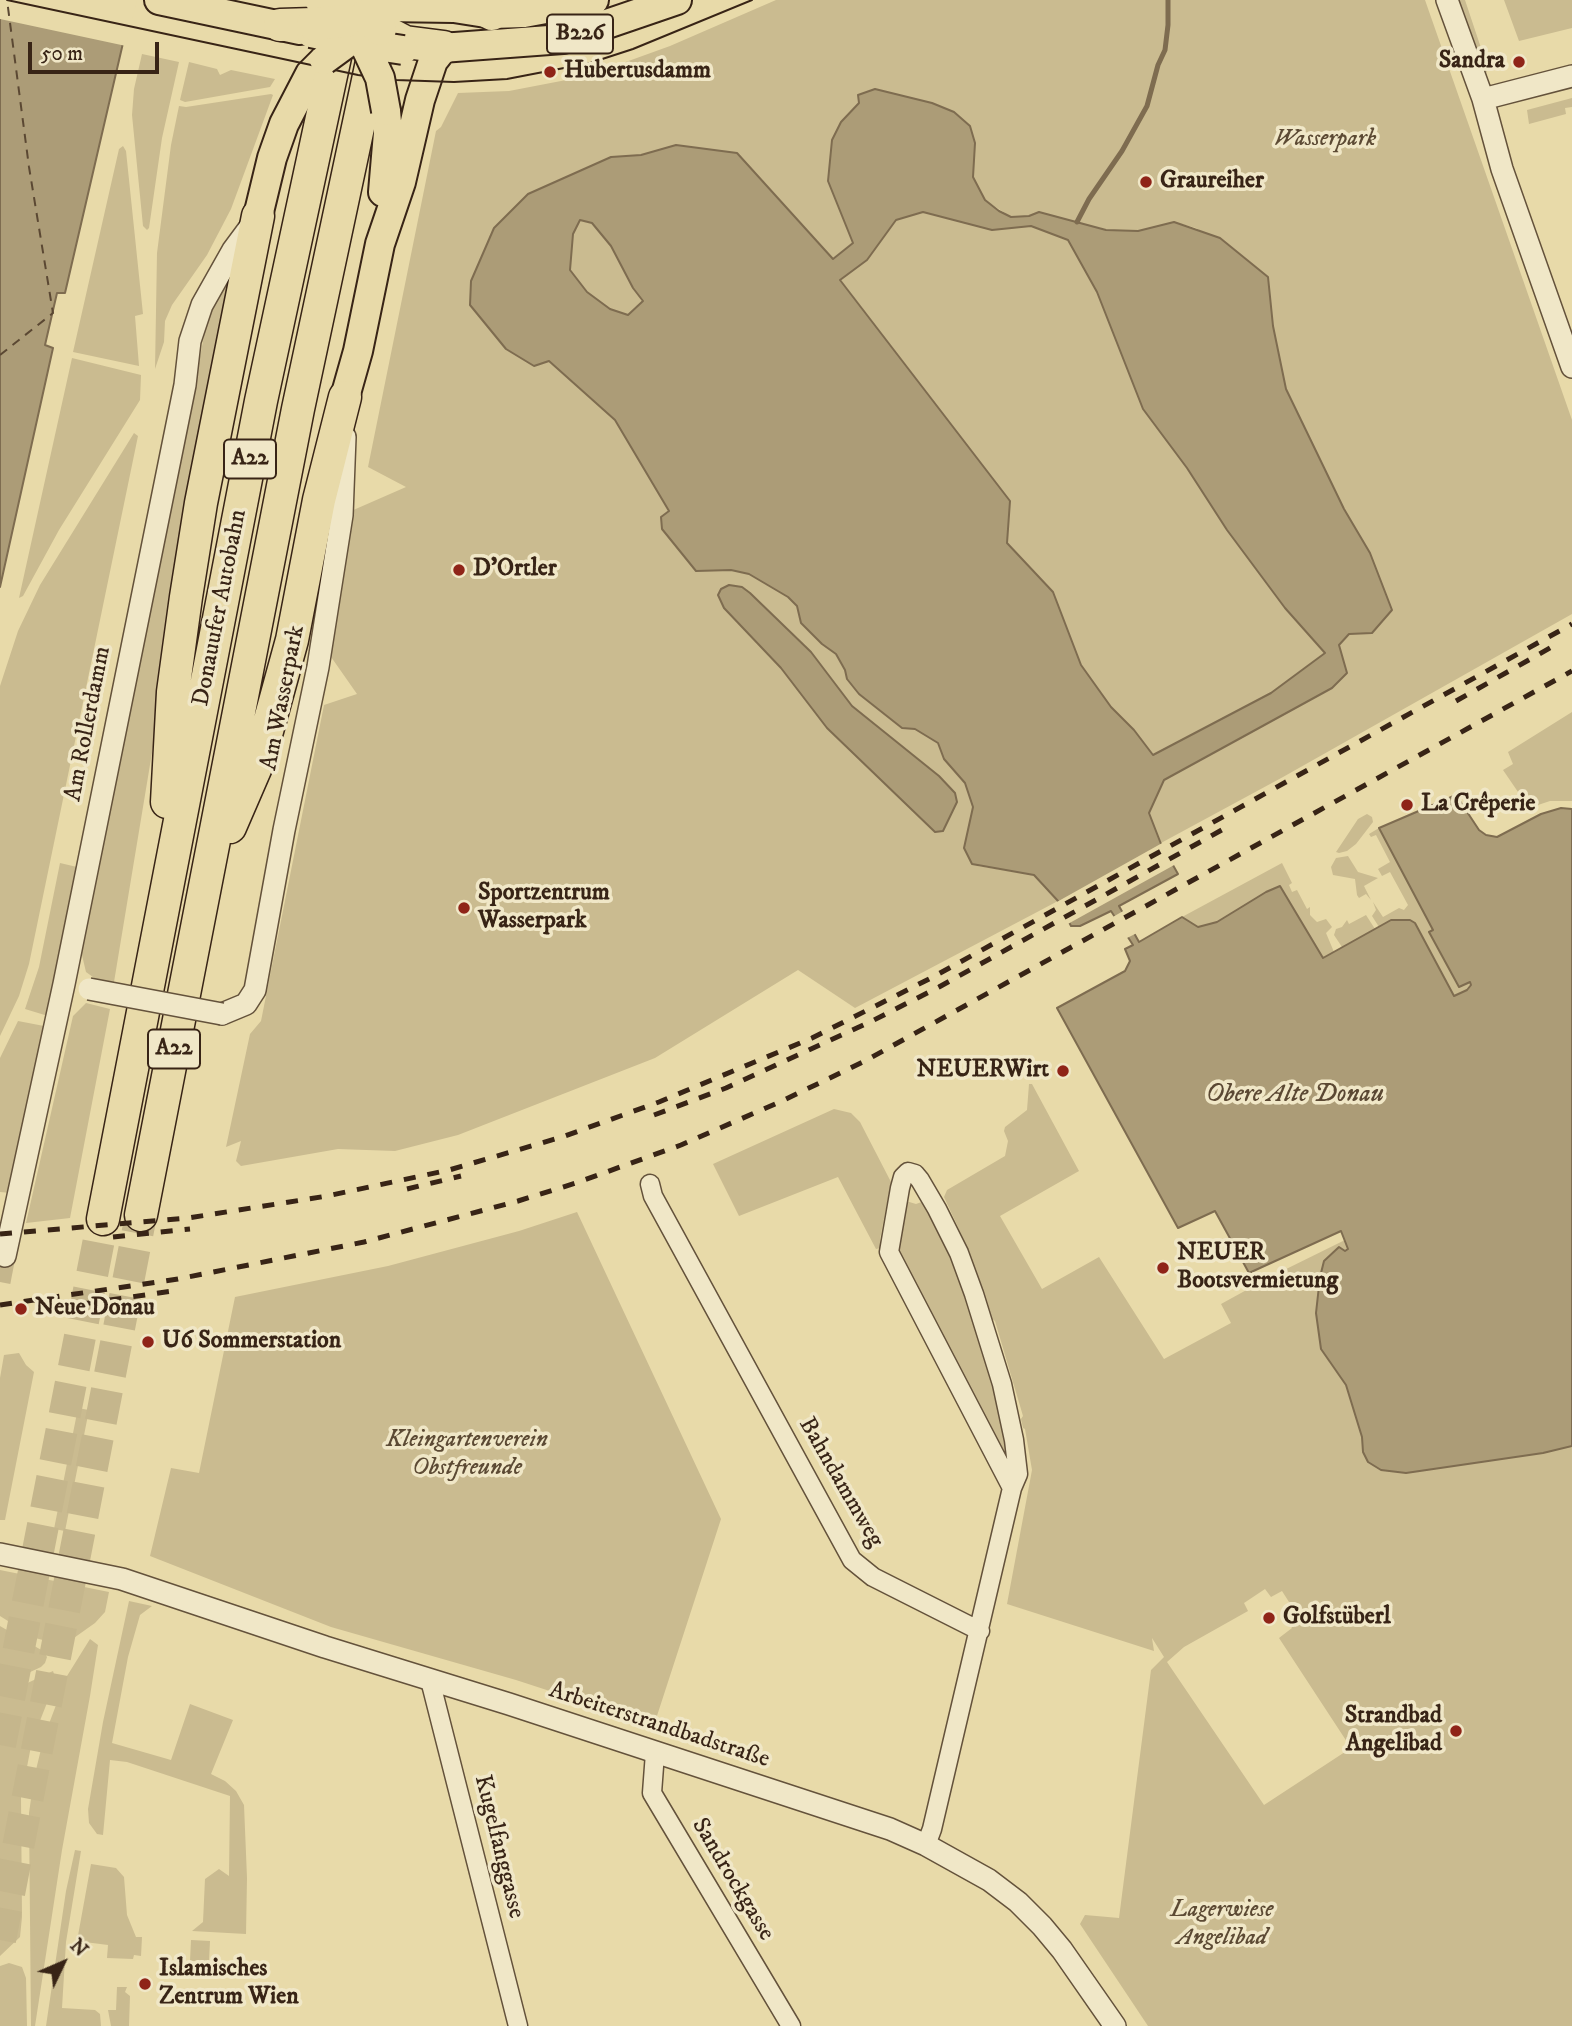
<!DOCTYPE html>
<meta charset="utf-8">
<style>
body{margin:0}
#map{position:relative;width:1572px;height:2026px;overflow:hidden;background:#e8daa9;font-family:"IM FELL DW Pica",serif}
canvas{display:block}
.north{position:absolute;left:28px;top:1928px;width:70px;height:70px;-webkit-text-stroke:5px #f0e7c7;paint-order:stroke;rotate:46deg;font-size:19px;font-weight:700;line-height:28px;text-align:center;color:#382416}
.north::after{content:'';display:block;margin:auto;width:24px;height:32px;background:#382416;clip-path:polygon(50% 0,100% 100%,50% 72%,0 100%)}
.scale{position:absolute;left:28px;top:42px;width:131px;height:32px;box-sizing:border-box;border:4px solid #382416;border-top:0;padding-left:9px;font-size:21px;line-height:24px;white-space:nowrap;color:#382416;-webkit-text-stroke:5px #f0e7c7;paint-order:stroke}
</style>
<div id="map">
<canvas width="1572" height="2026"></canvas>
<div class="north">N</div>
<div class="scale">50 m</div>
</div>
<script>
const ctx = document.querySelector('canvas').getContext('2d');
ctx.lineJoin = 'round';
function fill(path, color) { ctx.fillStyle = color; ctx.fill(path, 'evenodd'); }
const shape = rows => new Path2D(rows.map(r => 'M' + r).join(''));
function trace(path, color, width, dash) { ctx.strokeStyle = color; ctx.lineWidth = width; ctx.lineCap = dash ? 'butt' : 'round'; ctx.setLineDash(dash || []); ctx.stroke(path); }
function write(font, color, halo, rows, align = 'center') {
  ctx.font = font + ' "IM FELL DW Pica",serif'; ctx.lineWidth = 7; ctx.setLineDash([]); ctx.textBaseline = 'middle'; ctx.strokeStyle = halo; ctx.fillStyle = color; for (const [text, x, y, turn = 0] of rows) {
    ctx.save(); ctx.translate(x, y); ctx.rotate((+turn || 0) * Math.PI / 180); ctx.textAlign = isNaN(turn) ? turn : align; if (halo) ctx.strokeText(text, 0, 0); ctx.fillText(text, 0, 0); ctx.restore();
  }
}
fill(shape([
 [776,0,1425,0,1572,420,1572,614,1283,777,1161,843,1149,813,1164,780,1332,688,1347,673,1339,645,1349,634,1372,633,1392,610,1370,553,1344,509,1286,388,1273,326,1268,277,1196,228,1174,222,1138,231,1106,230,1029,216,1011,217,985,200,973,176,974,160,859,103,841,122,828,181,853,243,833,259,737,153,676,145,641,155,611,157,528,194,495,228,471,281,549,361,615,420,670,512,696,571,731,570,749,574,788,597,797,605,801,623,822,644,836,654,845,670,847,679,902,728,915,729,938,743,944,759,965,783,973,807,964,848,978,866,1034,875,1058,901,855,1008,798,970,655,1058,458,1135,395,1151,338,1149,241,1166,236,1161,241,1141,226,1147,250,1034,261,1021,324,705,357,694,322,644,342,515,406,487,368,467,436,131,441,127,458,93,509,91,587,76,670,46],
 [750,593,852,706,939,776,935,832,827,728,781,668,724,608],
 [1459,0,1465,0,1488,69,1485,76],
 [1504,0,1572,0,1572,28,1519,41],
 [142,54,179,62,162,138,149,228,147,230,143,226,132,115,134,89],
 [189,62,217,69,220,75,231,70,275,79,270,87,185,102,180,100],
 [271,94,273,95,231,209,207,255,172,305,165,321,164,342,155,369,157,253,171,145,179,106,186,107],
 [1572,98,1572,107,1565,108,1566,114,1529,124,1527,110],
 [123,146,126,151,143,314,135,316,139,366,73,352,119,149],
 [923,212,992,230,1031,226,1068,240,1097,292,1187,468,1227,530,1285,608,1325,652,1271,693,1153,756,1134,730,1111,707,1081,665,1053,592,1007,543,1010,501,840,279,867,260,896,220],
 [580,220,592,223,611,246,633,288,643,301,628,315,610,309,587,292,570,270,573,234],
 [232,270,114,982,97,980,86,972,81,951,175,489,207,320,223,280],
 [72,358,141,375,140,400,59,530,23,596,19,598],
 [134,433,138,436,29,964,19,996,0,1036,0,686,18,631,40,585],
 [1572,712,1572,801,1550,801,1529,808,1503,770,1513,764,1508,752],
 [1367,814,1372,817,1373,822,1356,844,1347,851,1339,853,1336,852,1358,819],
 [1379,828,1433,930,1430,933,1459,987,1470,982,1472,985,1467,990,1454,996,1414,923,1391,920,1379,927,1372,916,1376,910,1373,902,1383,917,1399,908,1404,910,1408,905,1390,872,1382,876,1378,869,1390,862,1376,835,1371,837,1369,834],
 [1348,856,1358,872,1378,878,1364,886,1371,900,1366,894,1359,898,1357,895,1355,879,1333,875,1331,867,1336,858],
 [60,863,77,867,48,1016,25,1009,39,967],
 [1282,863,1292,883,1289,885,1292,892,1297,890,1307,909,1310,907,1310,915,1317,922,1326,919,1332,927,1326,933,1334,952,1322,958,1280,886,1266,892,1217,922,1198,927,1182,917],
 [1366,915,1375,929,1342,947,1334,935,1336,929,1342,927,1347,920,1349,924],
 [86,1003,110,1009,70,1218,26,1223,73,1016],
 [18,1021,44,1026,11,1193,0,1192,0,1058],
 [1029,1084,1032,1084,1079,1171,1000,1216,1042,1289,1099,1257,1164,1359,1231,1323,1221,1304,1272,1276,1345,1240,1348,1250,1344,1250,1329,1362,1346,1385,1362,1437,1363,1452,1406,1473,1543,1453,1572,1446,1572,2026,1148,2026,1080,1924,1085,1915,1119,1918,1151,1670,1164,1657,1152,1638,1154,1651,1007,1604,1032,1470,1025,1429,1023,1428,1021,1419,1023,1416,995,1321,992,1319,969,1251,944,1197,947,1190,1005,1156,1008,1141,1004,1131,1005,1127,1027,1110],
 [1265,1589,1271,1597,1282,1591,1296,1613,1288,1620,1292,1628,1279,1638,1351,1748,1264,1805,1167,1662,1184,1647,1248,1611,1244,1603],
 [834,1109,851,1113,860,1122,891,1182,880,1239,881,1248,876,1249,838,1177,739,1216,713,1164],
 [927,1200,954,1253,992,1377,1012,1460,1010,1464,899,1254,898,1235,906,1201,916,1204],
 [577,1212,721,1519,654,1725,516,1680,331,1627,150,1556,171,1468,199,1473,235,1297,388,1266,519,1231],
 [19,1353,26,1365,34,1372,5,1520,0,1520,0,1378,4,1355],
 [78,1408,89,1410,65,1531,54,1529],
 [0,1570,109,1592,105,1612,95,1623,71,1640,55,1643,35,1638,0,1616],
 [129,1601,152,1606,140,1615,128,1657,112,1743,171,1760,190,1704,233,1720,211,1774,225,1781,236,1791,244,1805,247,1878,246,1934,192,1931,203,1922,205,1879,219,1869,229,1876,230,1796,127,1762,110,1760,103,1835,97,1834,89,1823,88,1809,103,1722],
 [0,1626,43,1651,47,1657,45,1663,41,1667,0,1686],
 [90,1639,98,1645,90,1696,62,1850,35,2026,31,2026,29,1813,34,1778,44,1737,67,1676],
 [53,1671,56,1680,32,1741,21,1798,22,1917,20,1937,0,1956,0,1696],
 [75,1850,81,1851,66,1942,62,2008,95,2010,100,2014,101,2026,46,2026,66,1891],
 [91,1864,116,1868,124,1877,127,1915,136,1937,142,1937,141,1956,134,1955,133,1959,107,1958,108,1945,77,1941],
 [191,1940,210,1941,209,1962,190,1961],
 [9,1963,22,1967,26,1978,27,2026,0,2026,0,1966],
 [117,1987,127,1987,125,1992,130,1996,129,2026,111,2026,108,2010,116,2010]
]), '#cabb90');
const water = shape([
 [0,0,133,0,65,293,57,293,45,345,53,348,0,587,0,0],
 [875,89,932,103,954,112,970,126,975,143,973,177,985,200,999,211,1011,217,1029,216,1039,212,1106,230,1138,231,1174,222,1220,238,1268,277,1273,326,1286,389,1344,509,1370,553,1392,610,1372,633,1349,634,1339,645,1347,673,1332,688,1164,780,1149,813,1161,844,1178,874,1119,906,1139,942,1182,917,1198,927,1217,922,1266,892,1280,886,1323,958,1391,920,1410,920,1415,923,1454,996,1467,990,1471,985,1470,982,1459,987,1429,932,1433,930,1379,828,1456,795,1479,830,1486,835,1497,837,1541,814,1561,808,1572,809,1572,1446,1543,1453,1406,1473,1381,1470,1368,1462,1363,1452,1362,1437,1346,1385,1321,1349,1316,1313,1320,1277,1324,1261,1339,1247,1345,1251,1348,1249,1341,1231,1249,1273,1215,1211,1178,1228,1057,1008,1125,971,1130,961,1125,949,1133,945,1111,911,1080,926,1071,926,1058,901,1034,875,972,864,964,848,973,807,965,783,944,759,938,743,915,729,902,728,859,694,847,679,845,670,836,654,822,644,801,623,797,606,788,597,749,574,731,570,696,571,662,529,661,517,669,511,615,420,549,361,534,366,506,349,470,305,471,281,494,228,528,194,611,157,641,155,676,145,737,153,833,259,853,243,828,181,832,140,841,122,859,103,858,95,875,89],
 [923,212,992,230,1031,226,1068,240,1097,292,1143,409,1187,468,1227,530,1285,608,1325,653,1271,693,1153,755,1134,730,1111,707,1081,665,1053,592,1007,543,1010,501,840,280,867,260,896,220,923,212],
 [580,220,592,223,611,246,633,288,643,301,628,315,610,309,587,292,570,270,573,234,580,220],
 [729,585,742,587,750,593,811,652,852,706,939,776,955,793,957,802,943,831,935,832,827,728,781,668,724,608,718,595,721,589,729,585]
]);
fill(water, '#ac9c77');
trace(water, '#7e6c50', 2);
fill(shape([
 [0,0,137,0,126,46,0,19],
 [1164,842,1176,864,1066,925,1055,903],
 [1125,910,1137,933,1125,939,1111,918]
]), '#e8daa9');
trace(shape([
 [1077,222,1089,199,1122,151,1147,106,1158,65,1165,50,1168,25,1168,0]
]), '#7e6c50', 5);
trace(shape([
 [0,355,53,313,29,167,7,0]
]), '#5b4833', 2, [9, 7]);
trace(shape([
 [0,1282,5,1256]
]), '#c5b68c', 21, [21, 10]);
trace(shape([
 [0,1745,103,1219],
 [0,1940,141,1215]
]), '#c5b68c', 32, [32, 16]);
const minor = shape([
 [650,1184,653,1196,852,1560,873,1577,980,1631],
 [430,1680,518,2026],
 [655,1753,652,1793,791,2026],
 [926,1845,932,1829,1012,1488,1018,1474,1014,1440,1002,1384,974,1294,959,1253,937,1209,920,1180,915,1174,908,1172,903,1177,900,1188,889,1252,1012,1488]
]);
const tertiary = shape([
 [1447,0,1483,99,1502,169,1572,367],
 [1483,99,1572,76],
 [222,1014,246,1004,255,990,284,830,318,667,342,515,345,437],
 [5,1256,64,984,185,385,190,341,202,305,233,250,253,223],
 [0,1554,122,1579,325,1647,509,1704,890,1829,926,1845,989,1880,1018,1902,1042,1926,1062,1950,1115,2026]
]);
const primary = shape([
 [159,0,300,30],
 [385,7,454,8,492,14,524,13,594,0],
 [428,49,563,39,677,0],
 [383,192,388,133,386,111],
 [258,216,272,158,284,124,310,74,324,60],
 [345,397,358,351,380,244,401,182,420,100,433,61,444,47]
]);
const motorway = shape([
 [465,0,492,14],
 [280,25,313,24],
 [380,29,405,42,444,47],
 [167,802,173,692,186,597,201,503,258,216],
 [230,827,259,760,292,640,319,500,345,397],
 [141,1215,298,409,376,43],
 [103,1219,261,401,341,29]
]);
trace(minor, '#64523b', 21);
trace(tertiary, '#64523b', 24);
trace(primary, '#382416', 32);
trace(motorway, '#382416', 35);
trace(minor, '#f0e7c7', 18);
trace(tertiary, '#f0e7c7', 21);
trace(primary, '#e8daa9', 28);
trace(motorway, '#e8daa9', 32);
trace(shape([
 [7,0,358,75,396,80,454,82,507,79,590,63,633,49,752,0]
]), '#382416', 2);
trace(shape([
 [1456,701,1557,644],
 [654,1115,726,1088,872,1021,939,987,1229,826],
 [407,1189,461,1176],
 [0,1234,188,1218,327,1196,449,1170,562,1137,659,1102,812,1038,933,977,1572,624],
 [113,1237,190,1229],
 [0,1305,178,1279,364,1242,518,1201,576,1183,681,1145,782,1101,863,1062,1572,671],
 [62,1307,179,1290]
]), '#382416', 5, [12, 12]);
const tertiaryBridge = shape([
 [89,989,222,1014]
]);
const primaryBridge = shape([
 [319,0,385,7],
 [311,33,350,41],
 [364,44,380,78,386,111],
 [364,44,403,50],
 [324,60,350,41]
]);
const motorwayBridge = shape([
 [313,24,346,21],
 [380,29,366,16,385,7]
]);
trace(tertiaryBridge, '#64523b', 24, []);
trace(primaryBridge, '#382416', 32, []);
trace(motorwayBridge, '#382416', 35, []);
trace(tertiaryBridge, '#f0e7c7', 21);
trace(primaryBridge, '#e8daa9', 28);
trace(motorwayBridge, '#e8daa9', 32);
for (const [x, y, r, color] of [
 [1519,62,7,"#8f2418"],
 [550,72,7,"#8f2418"],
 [1146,182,7,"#8f2418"],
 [459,570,7,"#8f2418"],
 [1407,805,7,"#8f2418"],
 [464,908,7,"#8f2418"],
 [1063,1071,7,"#8f2418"],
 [1163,1268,7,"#8f2418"],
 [21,1309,7,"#8f2418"],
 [148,1342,7,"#8f2418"],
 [1269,1618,7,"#8f2418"],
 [1456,1731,7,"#8f2418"],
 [145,1984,7,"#8f2418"]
]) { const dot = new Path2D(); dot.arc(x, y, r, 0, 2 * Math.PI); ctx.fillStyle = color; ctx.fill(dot); trace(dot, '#f0e7c7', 2.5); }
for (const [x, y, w] of [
 [580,34,66],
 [250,459,52],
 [174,1049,52]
]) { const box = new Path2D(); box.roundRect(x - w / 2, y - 19.5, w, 39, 5); ctx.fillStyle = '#f0e7c7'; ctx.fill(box); trace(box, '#382416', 2); }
write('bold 23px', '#382416', null, [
 ["B226",580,34],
 ["A22",250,459],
 ["A22",174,1049]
]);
write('bold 24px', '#382416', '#f0e7c7', [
 ["Sandra",1505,62,"right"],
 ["Hubertusdamm",564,72],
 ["Graureiher",1160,182],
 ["D'Ortler",473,570],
 ["La Crêperie",1421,805],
 ["Sportzentrum",478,894],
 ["Wasserpark",478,922],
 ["NEUERWirt",1049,1071,"right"],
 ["NEUER",1177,1254],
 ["Bootsvermietung",1177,1282],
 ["Neue Donau",35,1309],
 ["U6 Sommerstation",162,1342],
 ["Golfstüberl",1283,1618],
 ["Strandbad",1442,1717,"right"],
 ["Angelibad",1442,1745,"right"],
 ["Islamisches",159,1970],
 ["Zentrum Wien",159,1998]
], 'left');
write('italic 24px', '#5c4a34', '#f0e7c7', [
 ["Wasserpark",1325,140],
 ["Kleingartenverein",467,1441],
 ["Obstfreunde",467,1469],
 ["Lagerwiese",1222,1911],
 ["Angelibad",1222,1939]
]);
write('24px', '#382416', '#f0e7c7', [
 ["Donauufer Autobahn",221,608,-79],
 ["Am Wasserpark",284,698,-79],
 ["Am Rollerdamm",89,724,-79],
 ["Bahndammweg",840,1483,60],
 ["Arbeiterstrandbadstraße",659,1726,18],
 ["Kugelfanggasse",498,1847,76],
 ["Sandrockgasse",732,1880,59]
]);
write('italic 26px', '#5b4833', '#f0e7c7', [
 ["Obere Alte Donau",1295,1096]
]);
</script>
